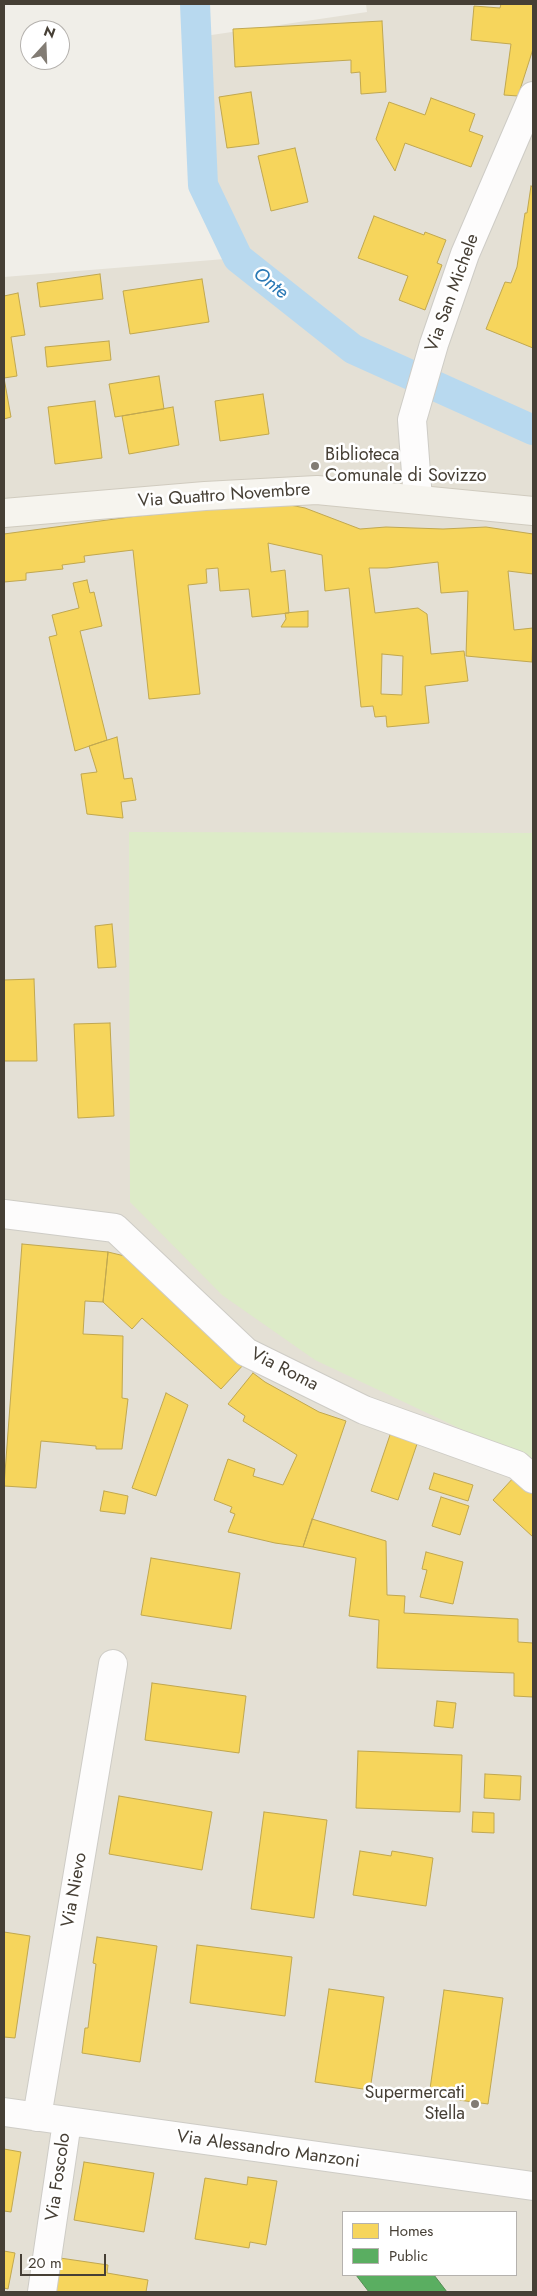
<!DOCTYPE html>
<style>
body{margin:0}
#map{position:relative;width:537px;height:2296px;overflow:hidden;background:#f0eee8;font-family:Jost,sans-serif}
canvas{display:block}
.frame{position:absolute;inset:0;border:5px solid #463f35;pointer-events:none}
.legend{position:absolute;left:342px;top:2211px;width:175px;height:65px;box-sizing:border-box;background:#fff;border:1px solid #b5b2ae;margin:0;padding:6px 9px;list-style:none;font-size:15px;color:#463f35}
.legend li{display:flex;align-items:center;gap:10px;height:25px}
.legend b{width:25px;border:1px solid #b5b2ae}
.north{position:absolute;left:20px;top:20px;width:50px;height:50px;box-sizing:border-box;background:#fff;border:1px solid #b5b2ae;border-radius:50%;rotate:20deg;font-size:14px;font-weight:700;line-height:20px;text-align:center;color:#463f35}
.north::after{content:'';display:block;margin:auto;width:18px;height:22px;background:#827c74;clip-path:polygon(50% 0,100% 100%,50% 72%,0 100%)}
.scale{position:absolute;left:20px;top:2254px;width:86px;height:22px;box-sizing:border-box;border:2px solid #463f35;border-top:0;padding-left:6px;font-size:15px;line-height:18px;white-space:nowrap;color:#463f35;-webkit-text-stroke:4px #fff;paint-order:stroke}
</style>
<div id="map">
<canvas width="537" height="2296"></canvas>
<div class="frame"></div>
<ul class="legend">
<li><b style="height:14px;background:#f6d55c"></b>Homes</li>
<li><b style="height:14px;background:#5aae61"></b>Public</li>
</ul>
<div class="north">N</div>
<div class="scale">20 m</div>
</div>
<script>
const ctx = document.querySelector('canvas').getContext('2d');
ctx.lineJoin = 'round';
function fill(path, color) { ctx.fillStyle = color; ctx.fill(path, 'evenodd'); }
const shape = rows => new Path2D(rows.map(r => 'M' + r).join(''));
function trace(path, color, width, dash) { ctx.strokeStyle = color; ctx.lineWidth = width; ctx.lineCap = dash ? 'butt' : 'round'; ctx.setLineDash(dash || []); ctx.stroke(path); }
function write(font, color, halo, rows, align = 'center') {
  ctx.font = font + ' Jost,sans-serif'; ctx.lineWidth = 5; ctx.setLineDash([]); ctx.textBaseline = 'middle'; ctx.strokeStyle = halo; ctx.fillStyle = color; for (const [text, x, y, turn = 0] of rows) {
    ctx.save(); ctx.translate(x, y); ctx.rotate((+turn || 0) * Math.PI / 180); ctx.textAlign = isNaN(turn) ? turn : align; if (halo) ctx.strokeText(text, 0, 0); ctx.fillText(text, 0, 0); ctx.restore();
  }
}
fill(shape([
 [366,4,533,4,533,2292,4,2292,4,277,237,258,203,185,198,37,367,12],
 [343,2212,516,2212,516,2275,343,2275]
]), '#e4e0d5');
fill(shape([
 [129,832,533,833,533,1463,315,1360,222,1295,130,1202]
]), '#ddebc8');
const homes = shape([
 [501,4,533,4,533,49,518,96,504,95,511,44,471,40,474,6,500,8,501,4],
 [382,21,386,92,361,94,360,72,351,73,351,60,235,67,233,29,382,21],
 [251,92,259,144,227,148,219,97,251,92],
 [431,98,475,114,469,131,483,136,471,167,405,143,395,171,376,139,389,102,425,115,431,98],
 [295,148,308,202,271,211,258,156,295,148],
 [531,186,533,187,533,348,486,329,505,282,511,283,517,267,525,213,527,213,531,186],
 [374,216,424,235,425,232,446,240,437,263,442,265,425,310,399,300,408,276,358,258,374,216],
 [100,274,103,299,40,307,37,283,100,274],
 [202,279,209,322,130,334,123,291,202,279],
 [18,293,25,335,11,337,17,376,4,378,11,417,4,419,4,296,18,293],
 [109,341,111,360,47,367,45,347,109,341],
 [159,376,164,409,115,417,109,384,159,376],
 [263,394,269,434,220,441,215,401,263,394],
 [95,401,102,458,55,464,48,407,95,401],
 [173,407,179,445,129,454,122,416,173,407],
 [280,503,305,508,360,529,386,527,443,529,486,527,533,534,533,574,508,571,514,630,533,628,532,662,466,656,468,591,441,593,438,562,387,568,369,568,375,613,418,608,427,614,431,654,464,651,468,681,425,686,429,723,387,727,386,716,375,717,373,706,361,707,349,588,325,591,322,555,268,543,271,572,285,570,289,613,252,617,249,589,220,591,218,568,206,569,207,583,188,585,200,694,149,699,133,550,84,556,85,562,62,565,63,569,26,573,26,580,4,582,4,534,137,516,280,503],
 [382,654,403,656,402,695,381,694,382,654],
 [87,580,90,593,94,592,102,626,80,631,107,740,75,751,49,637,57,635,52,615,79,608,73,583,87,580],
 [308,611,308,627,281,627,286,619,285,613,308,611],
 [117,737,124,779,132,778,136,800,121,802,123,818,87,814,81,774,97,772,89,746,117,737],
 [112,924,116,967,98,968,95,926,112,924],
 [34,979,37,1061,4,1061,4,980,34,979],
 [110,1023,114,1116,78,1118,74,1024,110,1023],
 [22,1244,108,1252,103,1302,85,1301,83,1334,123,1336,122,1398,128,1399,122,1449,96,1449,96,1446,41,1441,36,1488,4,1486,22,1244],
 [108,1252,133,1258,245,1363,221,1389,142,1318,132,1329,103,1302,108,1252],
 [253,1373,265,1382,319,1412,346,1421,303,1547,275,1543,228,1532,235,1514,230,1512,232,1507,214,1500,228,1459,255,1469,253,1476,283,1485,297,1455,243,1421,245,1416,228,1404,253,1373],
 [166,1393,188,1405,156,1496,132,1488,166,1393],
 [391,1432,418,1441,398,1500,371,1491,391,1432],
 [434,1473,473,1485,468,1501,429,1489,434,1473],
 [515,1476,533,1491,533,1537,493,1500,515,1476],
 [104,1491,128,1496,125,1514,100,1511,104,1491],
 [441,1497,469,1506,460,1535,432,1526,441,1497],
 [312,1519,386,1541,387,1595,405,1596,404,1613,518,1619,518,1642,533,1643,533,1697,514,1696,514,1673,377,1668,379,1620,349,1616,356,1558,303,1547,312,1519],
 [426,1552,463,1562,453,1604,420,1597,427,1570,422,1569,426,1552],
 [151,1558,240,1573,231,1629,141,1615,151,1558],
 [152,1683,246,1696,239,1753,145,1740,152,1683],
 [437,1701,456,1703,453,1728,434,1726,437,1701],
 [358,1751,462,1755,460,1812,356,1808,358,1751],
 [485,1774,521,1776,520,1800,484,1798,485,1774],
 [119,1796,212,1812,202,1870,109,1854,119,1796],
 [264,1812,327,1820,314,1918,251,1909,264,1812],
 [473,1812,494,1813,494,1833,472,1832,473,1812],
 [360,1851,391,1856,392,1851,433,1858,426,1906,353,1895,360,1851],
 [4,1932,30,1936,15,2038,4,2037,4,1932],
 [97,1937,157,1946,140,2062,82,2053,85,2028,88,2028,96,1964,93,1963,97,1937],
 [197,1945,292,1957,285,2016,190,2003,197,1945],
 [329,1989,384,1997,370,2090,315,2082,329,1989],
 [444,1990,503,1998,488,2104,429,2096,444,1990],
 [4,2149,21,2152,11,2212,4,2211,4,2149],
 [84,2162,154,2173,144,2232,74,2220,84,2162],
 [248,2177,277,2181,266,2245,250,2242,249,2248,195,2239,205,2178,247,2185,248,2177],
 [4,2251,15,2253,8,2289,4,2288,4,2251],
 [60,2258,108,2265,107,2273,148,2280,146,2292,55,2292,60,2258]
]);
fill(homes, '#f6d55c');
trace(homes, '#c1a850', 1);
const public = shape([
 [356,2275,434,2275,447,2292,369,2292,356,2275]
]);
fill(public, '#5aae61');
trace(public, '#548d54', 1);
trace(shape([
 [195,4,203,185,238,258,353,349,533,430]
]), '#b8d9ef', 30);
const street = shape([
 [418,499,412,420,434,344,465,254,533,96],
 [4,1214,115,1228,246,1352,364,1410,517,1465,533,1479],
 [4,2112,533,2186],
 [37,2117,113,1664],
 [42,2292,67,2122]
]);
const secondary = shape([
 [4,513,205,496,317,490,533,511]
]);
trace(street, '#ceccc6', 30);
trace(secondary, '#d0cbbf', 30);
trace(street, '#fdfcfc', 28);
trace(secondary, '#f6f4ee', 28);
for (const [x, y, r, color] of [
 [315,466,5,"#827c74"],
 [475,2104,5,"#827c74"]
]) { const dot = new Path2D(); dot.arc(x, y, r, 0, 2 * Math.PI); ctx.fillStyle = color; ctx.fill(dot); trace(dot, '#fff', 2); }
write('18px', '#463f35', '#fff', [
 ["Via San Michele",453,293,-70],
 ["Via Quattro Novembre",224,496,-4],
 ["Via Roma",284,1370,27],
 ["Via Nievo",75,1890,-80],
 ["Via Alessandro Manzoni",268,2150,8],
 ["Via Foscolo",59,2177,-82]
]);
write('18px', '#463f35', '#fff', [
 ["Biblioteca",325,456],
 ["Comunale di Sovizzo",325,477],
 ["Supermercati",465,2094,"right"],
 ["Stella",465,2115,"right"]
], 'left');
write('italic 19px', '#2b79b5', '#fff', [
 ["Onte",270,284,38]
]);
</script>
